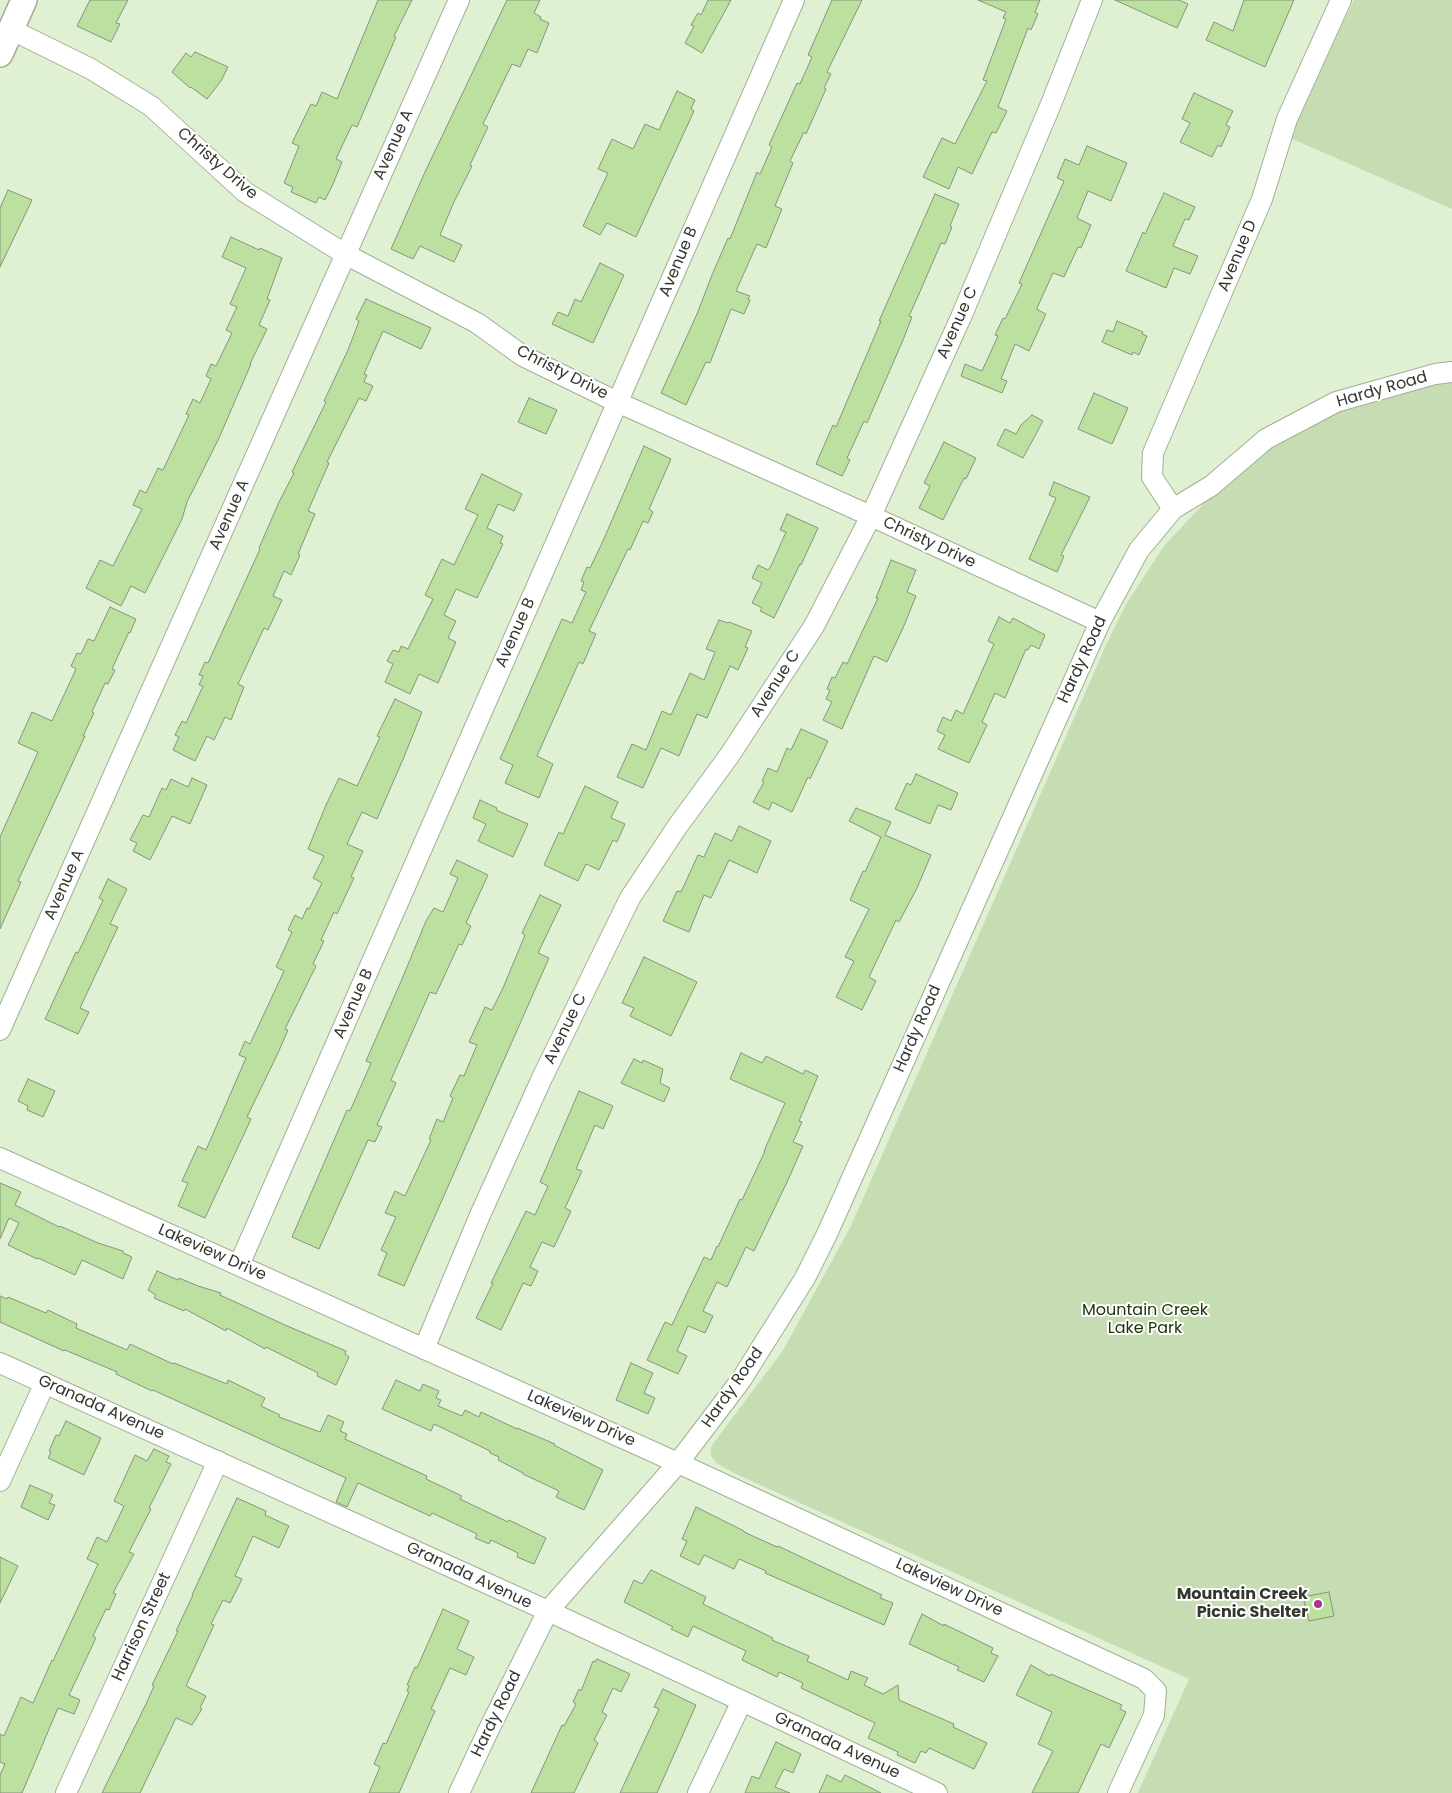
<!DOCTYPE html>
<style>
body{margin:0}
canvas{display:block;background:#dff0d3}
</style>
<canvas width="1452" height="1793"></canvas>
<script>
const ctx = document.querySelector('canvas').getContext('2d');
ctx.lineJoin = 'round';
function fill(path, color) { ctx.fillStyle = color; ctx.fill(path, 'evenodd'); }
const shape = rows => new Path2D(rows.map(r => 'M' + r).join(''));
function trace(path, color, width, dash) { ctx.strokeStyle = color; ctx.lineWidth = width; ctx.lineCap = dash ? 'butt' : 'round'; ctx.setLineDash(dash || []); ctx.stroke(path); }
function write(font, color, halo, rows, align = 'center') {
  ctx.font = font + ' Poppins,sans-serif'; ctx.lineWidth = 4; ctx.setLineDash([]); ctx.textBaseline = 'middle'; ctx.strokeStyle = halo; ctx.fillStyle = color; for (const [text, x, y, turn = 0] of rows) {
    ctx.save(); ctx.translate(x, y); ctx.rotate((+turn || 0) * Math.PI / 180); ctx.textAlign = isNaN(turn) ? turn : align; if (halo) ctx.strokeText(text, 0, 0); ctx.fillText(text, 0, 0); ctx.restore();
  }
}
fill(shape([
 [1354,0,1452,0,1452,209,1288,137],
 [1452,378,1452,1793,1138,1793,1189,1679,736,1474,716,1463,710,1454,712,1445,782,1352,850,1228,1107,643,1125,606,1164,546,1206,501,1269,448,1334,412]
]), '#c6ddb4');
const building = shape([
 [90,0,128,0,116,23,120,24,111,42,77,26,90,0],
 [378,0,412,0,394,36,396,37,357,127,352,125,336,159,342,162,333,184,325,200,319,197,316,203,291,192,293,187,284,183,299,146,292,143,311,104,316,106,322,92,337,99,378,0],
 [507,0,540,0,534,13,541,17,540,19,549,23,537,53,528,49,520,67,512,64,483,124,488,127,470,165,472,166,454,202,440,235,462,245,454,262,420,246,413,259,391,249,425,172,507,0],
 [708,0,731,0,702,53,685,43,694,26,691,25,698,13,701,15,708,0],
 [832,0,862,0,827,72,831,74,824,88,826,89,806,134,804,132,790,161,793,163,775,206,782,209,766,248,757,244,736,291,750,296,748,299,750,300,744,314,731,309,710,363,706,362,686,405,661,393,697,314,712,275,728,238,730,239,757,172,760,174,772,147,769,145,797,83,800,84,812,57,808,55,832,0],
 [978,0,1040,0,1035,12,1038,14,1031,30,1028,28,998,107,1007,111,996,133,992,132,972,174,958,167,949,189,923,177,942,138,955,144,987,81,983,80,1006,19,1003,18,1006,12,978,0],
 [1115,0,1179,0,1188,4,1177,28,1115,0],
 [1244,0,1294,0,1265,67,1206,40,1214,22,1233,31,1244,0],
 [195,52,228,67,221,81,207,99,191,87,190,88,172,72,186,53,191,57,195,52],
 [677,91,695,100,691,109,694,111,636,237,607,223,600,235,583,226,608,173,598,169,612,139,633,149,645,124,659,130,677,91],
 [1194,93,1233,111,1226,125,1230,127,1221,147,1218,145,1212,157,1180,142,1190,123,1182,119,1194,93],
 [1087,146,1127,163,1111,201,1088,191,1077,218,1091,225,1081,248,1078,247,1064,277,1053,273,1037,308,1038,310,1046,314,1029,351,1015,344,1001,379,1007,381,1002,393,961,376,965,364,982,371,998,336,995,335,1003,318,1005,319,1022,284,1019,283,1064,181,1057,178,1065,159,1079,165,1087,146],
 [8,190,32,200,0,267,0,208,8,190],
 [1164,193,1195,207,1189,220,1185,219,1173,246,1198,256,1190,274,1174,268,1166,288,1126,271,1143,232,1145,234,1164,193],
 [935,194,959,204,950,226,952,227,945,244,941,243,919,294,909,316,912,317,903,340,867,423,864,421,847,458,850,460,842,476,816,464,833,425,836,427,881,321,879,321,935,194],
 [231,237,259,250,260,248,282,258,267,299,270,300,259,325,267,329,250,364,251,364,219,438,187,502,182,519,145,593,131,586,121,606,86,588,100,560,113,566,142,509,133,505,140,490,146,493,158,468,163,470,189,415,186,414,193,399,200,403,211,379,206,376,211,364,216,366,232,333,226,330,237,307,230,304,246,268,222,257,231,237],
 [600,263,624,275,593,343,552,324,558,312,568,316,575,299,581,302,600,263],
 [366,299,431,328,421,349,383,331,364,374,367,375,364,382,373,386,366,401,359,398,327,462,329,463,308,511,315,514,298,554,300,555,291,575,284,571,273,596,282,600,268,630,264,628,238,684,244,687,231,720,225,717,214,740,207,736,195,761,173,750,179,737,175,735,182,721,186,723,203,686,199,685,203,676,199,675,205,662,208,663,260,549,259,548,279,502,294,473,292,472,326,402,324,401,348,350,359,321,356,319,366,299],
 [1117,321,1143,332,1142,334,1147,336,1139,355,1133,352,1132,355,1102,342,1107,330,1113,332,1117,321],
 [1094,393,1128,408,1112,444,1078,429,1094,393],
 [529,398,557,410,546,434,518,422,529,398],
 [1032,415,1043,421,1023,458,997,445,1005,429,1016,434,1021,425,1032,415],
 [944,442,976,458,966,479,964,478,943,520,919,508,930,486,924,483,944,442],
 [644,446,671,459,649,509,653,512,648,523,643,521,630,550,628,549,589,631,596,634,583,664,579,662,537,756,553,764,539,798,505,783,513,765,500,759,562,619,572,623,586,592,581,590,584,582,581,581,587,567,590,568,603,541,644,446],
 [482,474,522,494,514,511,498,504,487,528,503,536,500,543,503,544,477,598,456,589,444,615,456,621,448,638,456,642,438,683,419,674,410,694,385,682,393,664,387,661,393,650,399,652,401,646,408,649,433,599,425,595,442,559,454,565,478,515,465,509,482,474],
 [1054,482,1090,497,1061,555,1064,556,1057,572,1029,559,1056,498,1049,495,1054,482],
 [787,514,818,528,801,565,800,564,774,618,760,611,762,608,752,603,762,583,752,578,758,565,768,570,771,566,786,532,780,530,787,514],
 [891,560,916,570,907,592,916,596,903,628,887,662,874,656,842,729,823,720,832,702,826,699,830,690,827,689,832,677,835,678,843,662,847,664,878,598,876,598,891,560],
 [110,607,136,619,130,633,129,632,112,669,115,670,108,684,105,683,92,712,94,713,83,736,85,736,18,881,21,882,0,929,0,837,38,752,18,743,32,712,52,721,76,669,71,666,77,653,81,654,88,639,94,641,110,607],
 [999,617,1010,623,1013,618,1045,635,1039,649,1031,645,1028,650,1026,649,1005,698,995,693,982,722,987,725,969,763,938,749,945,735,937,731,943,717,951,721,956,710,963,714,994,644,988,641,999,617],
 [719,620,728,623,729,622,752,631,745,647,748,648,738,670,730,666,707,718,697,714,679,756,661,748,643,788,617,777,632,744,646,750,662,711,671,715,690,673,704,680,715,652,706,649,719,620],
 [395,699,422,712,404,757,377,819,362,812,347,844,363,851,351,877,354,878,337,914,334,912,321,940,324,941,313,964,316,966,285,1029,288,1030,278,1053,247,1117,251,1119,205,1218,178,1206,188,1183,182,1181,198,1146,206,1150,246,1058,239,1055,245,1041,250,1044,284,971,276,967,292,932,288,930,295,915,302,919,307,908,309,909,322,883,313,878,324,856,308,849,326,805,339,778,357,786,380,737,377,736,395,699],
 [801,729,828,741,810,779,808,777,792,812,772,802,769,810,753,802,764,782,762,781,768,768,777,772,787,748,791,750,801,729],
 [916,774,958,793,951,810,938,805,930,824,895,809,907,783,911,785,916,774],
 [192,778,207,785,190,824,172,816,150,860,133,851,137,843,130,840,143,815,149,817,162,788,166,790,171,779,188,787,192,778],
 [585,786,618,802,611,818,625,824,617,842,613,840,599,870,586,864,578,881,544,865,559,832,563,834,585,786],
 [480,800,497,808,496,810,528,824,513,857,478,841,486,824,473,818,480,800],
 [856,808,891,822,885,835,931,855,917,888,899,922,896,920,869,977,876,981,862,1010,836,997,854,961,845,957,869,909,850,900,863,871,865,872,881,837,849,821,856,808],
 [739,826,771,841,757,873,729,860,711,898,704,895,689,932,663,921,677,891,681,892,698,855,704,857,715,833,732,841,739,826],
 [457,860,488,875,466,923,471,926,462,945,459,944,436,994,430,992,391,1080,396,1083,377,1125,382,1127,375,1142,368,1140,319,1249,292,1237,347,1110,350,1111,371,1063,366,1061,402,979,426,921,434,908,443,912,458,878,450,874,457,860],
 [108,879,127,889,110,924,118,927,80,1008,89,1012,78,1034,45,1019,76,952,78,953,98,911,103,900,99,898,108,879],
 [540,895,561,905,538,953,549,958,404,1286,378,1275,387,1253,381,1250,396,1217,385,1213,395,1191,405,1196,431,1140,429,1139,437,1119,443,1122,453,1098,450,1096,460,1075,464,1076,477,1045,469,1042,485,1007,492,1010,503,988,525,935,522,933,540,895],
 [644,957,697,982,671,1036,630,1016,634,1008,622,1003,644,957],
 [741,1053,762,1063,766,1056,803,1074,805,1070,818,1076,799,1121,802,1122,793,1142,803,1146,788,1180,754,1251,746,1247,727,1287,717,1282,703,1311,713,1316,705,1333,688,1326,677,1351,687,1356,678,1374,647,1360,665,1322,672,1325,704,1257,711,1260,717,1246,718,1247,740,1199,742,1200,765,1151,764,1151,785,1103,730,1079,741,1053],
 [634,1059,642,1063,643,1060,663,1069,660,1083,670,1088,664,1102,621,1083,634,1059],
 [28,1079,55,1091,43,1117,27,1110,28,1106,18,1101,28,1079],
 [579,1091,613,1106,603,1129,595,1125,576,1169,582,1171,565,1208,571,1211,554,1247,542,1242,530,1267,538,1271,531,1286,523,1283,501,1330,476,1318,493,1283,491,1283,526,1211,535,1215,548,1186,540,1182,579,1091],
 [0,1183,21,1192,15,1205,59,1227,60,1226,98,1243,123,1251,123,1253,132,1257,123,1279,82,1260,75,1275,38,1258,37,1259,8,1245,19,1223,9,1218,0,1239,0,1183],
 [157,1271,178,1280,179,1278,198,1286,221,1293,220,1295,285,1325,346,1351,345,1354,349,1357,336,1385,317,1376,318,1373,266,1347,265,1349,227,1328,226,1331,185,1309,184,1311,154,1298,156,1295,148,1290,157,1271],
 [0,1296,7,1299,8,1297,46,1313,48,1310,77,1324,76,1328,127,1350,130,1344,173,1364,174,1363,227,1384,228,1380,265,1398,261,1406,280,1415,279,1417,320,1432,328,1415,344,1422,340,1431,347,1434,345,1439,427,1476,426,1479,462,1496,460,1499,508,1522,509,1520,546,1538,534,1564,517,1557,518,1553,491,1540,489,1544,475,1538,477,1534,432,1513,430,1516,358,1483,347,1507,336,1502,346,1478,153,1390,152,1391,116,1374,117,1372,65,1350,64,1351,0,1322,0,1296],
 [631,1363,653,1373,644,1393,655,1398,648,1414,616,1400,631,1363],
 [396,1380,420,1391,423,1384,439,1391,436,1398,441,1400,438,1406,462,1416,465,1410,479,1417,481,1412,517,1429,517,1428,555,1444,554,1445,603,1470,584,1510,556,1497,559,1491,523,1474,523,1473,498,1460,499,1457,490,1453,490,1451,434,1424,431,1431,382,1409,396,1380],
 [66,1421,101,1438,84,1475,48,1458,51,1452,49,1451,56,1435,59,1436,66,1421],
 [154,1449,169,1456,166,1462,171,1464,149,1508,151,1509,129,1552,134,1554,113,1593,116,1594,109,1610,106,1609,93,1636,96,1638,69,1695,80,1700,74,1714,58,1708,22,1793,0,1793,0,1775,5,1764,0,1762,0,1734,4,1736,21,1697,33,1703,52,1660,53,1661,98,1564,87,1559,97,1537,107,1542,124,1506,114,1501,135,1455,147,1461,154,1449],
 [30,1485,53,1495,49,1503,55,1505,48,1520,21,1507,30,1485],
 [237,1498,266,1511,265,1515,289,1526,279,1548,253,1536,235,1576,242,1579,230,1603,223,1600,211,1624,214,1625,186,1686,206,1696,200,1708,202,1709,192,1725,176,1718,140,1793,102,1793,146,1704,154,1686,152,1685,178,1631,176,1631,193,1595,192,1595,237,1498],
 [696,1507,744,1531,744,1532,777,1547,778,1546,882,1595,880,1598,893,1603,884,1625,765,1573,766,1571,739,1559,734,1569,704,1555,699,1565,680,1556,687,1541,682,1539,696,1507],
 [0,1557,18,1566,0,1603,0,1557],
 [651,1570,706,1597,703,1604,773,1638,772,1640,809,1656,807,1661,848,1680,851,1671,868,1678,864,1685,883,1694,898,1685,899,1700,954,1724,953,1727,987,1743,974,1769,929,1748,926,1753,921,1751,915,1763,897,1755,898,1752,868,1738,875,1723,801,1688,803,1683,779,1672,777,1677,742,1660,746,1651,693,1626,688,1637,671,1629,673,1627,624,1602,634,1580,642,1584,651,1570],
 [1329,1592,1334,1616,1309,1621,1303,1597,1329,1592],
 [443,1609,469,1621,457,1649,474,1657,466,1675,450,1668,431,1709,435,1711,399,1793,369,1793,380,1767,374,1764,383,1743,386,1744,409,1692,407,1691,409,1686,407,1685,415,1667,417,1668,443,1609],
 [922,1614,944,1626,944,1624,993,1648,991,1653,998,1656,984,1682,957,1670,959,1667,909,1644,922,1614],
 [597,1659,630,1674,621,1692,613,1688,602,1712,607,1715,594,1740,598,1743,574,1793,531,1793,562,1725,564,1726,576,1704,573,1702,579,1689,581,1691,593,1661,595,1662,597,1659],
 [1031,1665,1050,1676,1051,1674,1122,1705,1120,1709,1126,1712,1109,1748,1101,1744,1078,1793,1032,1793,1053,1751,1038,1744,1052,1712,1016,1695,1031,1665],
 [663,1689,696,1705,657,1793,620,1793,659,1709,654,1707,663,1689],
 [776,1742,801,1754,793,1773,784,1769,775,1787,790,1793,745,1793,752,1776,759,1779,776,1742],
 [827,1775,841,1782,845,1775,881,1793,819,1793,827,1775]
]);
fill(building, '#bce09f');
trace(building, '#86957b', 1);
const minor = shape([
 [10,29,91,69,151,106,245,192,345,254,477,323,523,356,617,402,871,516,1100,622],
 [1173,509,1152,477,1153,453,1262,199,1287,119,1341,0],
 [0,1030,459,0],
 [0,1158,678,1463,1144,1679,1156,1691,1154,1715,1118,1793],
 [239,1265,794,0],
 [424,1349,480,1215,542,1078,630,898,677,827,729,756,814,626,871,516,961,317,1051,104,1092,0],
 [0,1363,548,1611,742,1701,937,1793],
 [0,1481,45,1383],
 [66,1793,218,1461],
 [459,1793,489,1729,548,1611,678,1463,741,1380,805,1278,827,1234,1100,622,1139,550,1173,509,1211,486,1266,439,1336,402,1435,374,1452,372],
 [698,1793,742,1701]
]);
const tertiary = shape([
 [0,54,24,0]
]);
trace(minor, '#a1b095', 22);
trace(tertiary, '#a1b095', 28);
trace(minor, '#fff', 20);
trace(tertiary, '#fff', 25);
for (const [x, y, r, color] of [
 [1318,1604,5,"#ac3489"]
]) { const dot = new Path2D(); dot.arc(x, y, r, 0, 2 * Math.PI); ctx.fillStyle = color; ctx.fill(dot); trace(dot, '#fff', 2); }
write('16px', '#32382d', '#fff', [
 ["Avenue A",394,145,-66],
 ["Christy Drive",217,164,41],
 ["Avenue D",1238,256,-67],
 ["Avenue B",679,262,-67],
 ["Avenue C",958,323,-66],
 ["Christy Drive",562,373,27],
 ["Hardy Road",1382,390,-16],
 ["Avenue A",230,515,-66],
 ["Christy Drive",929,543,25],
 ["Avenue B",516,633,-66],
 ["Hardy Road",1083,660,-65],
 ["Avenue C",776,684,-57],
 ["Avenue A",65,885,-66],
 ["Avenue B",354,1004,-66],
 ["Avenue C",566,1029,-64],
 ["Hardy Road",918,1029,-66],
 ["Lakeview Drive",212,1253,24],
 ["Hardy Road",733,1388,-55],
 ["Granada Avenue",101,1408,24],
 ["Lakeview Drive",581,1419,24],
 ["Granada Avenue",469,1576,25],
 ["Lakeview Drive",949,1588,25],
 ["Harrison Street",142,1627,-65],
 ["Hardy Road",497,1714,-64],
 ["Granada Avenue",837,1746,25]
]);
write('16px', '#203607', '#fff', [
 ["Mountain Creek",1145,1311],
 ["Lake Park",1145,1329]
]);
write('bold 16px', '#32382d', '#fff', [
 ["Mountain Creek",1308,1595],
 ["Picnic Shelter",1308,1613]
], 'right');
</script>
